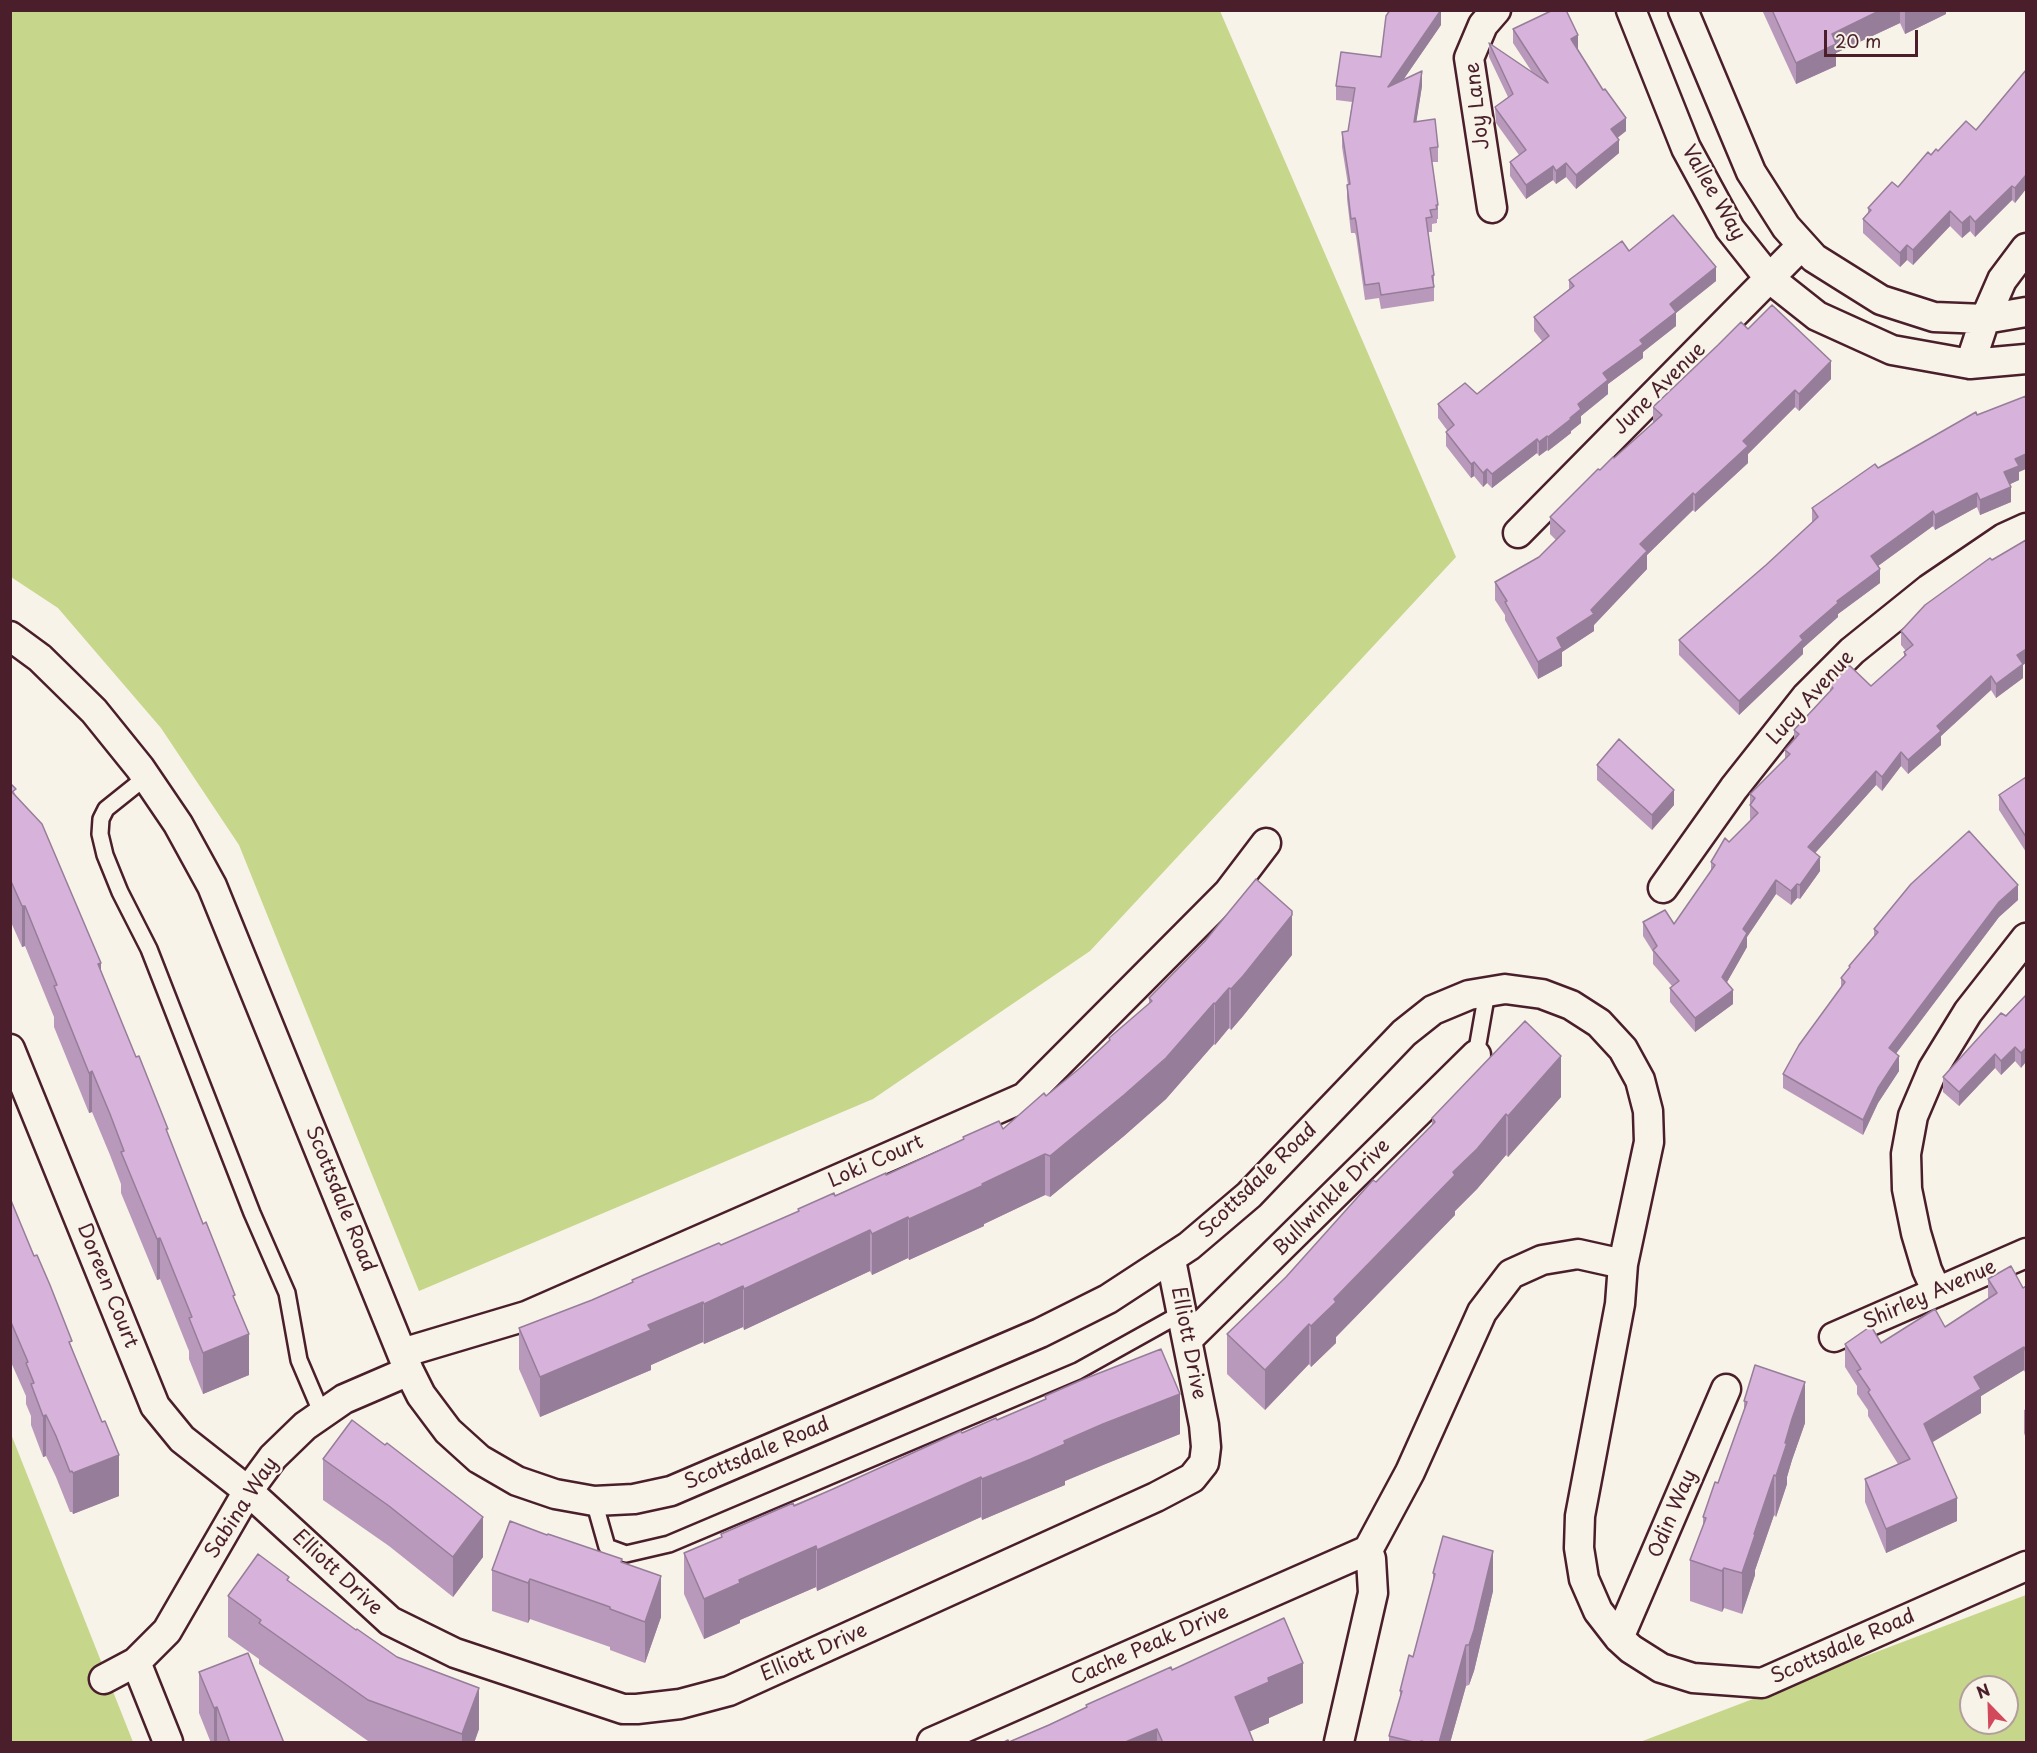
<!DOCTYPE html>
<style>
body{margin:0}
#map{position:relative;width:2037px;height:1753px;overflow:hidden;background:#f7f3e8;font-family:"Playpen Sans",sans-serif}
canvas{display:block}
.frame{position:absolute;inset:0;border:12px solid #4a1f2b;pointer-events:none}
.north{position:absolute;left:1959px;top:1675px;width:60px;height:60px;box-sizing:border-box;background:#f7f3e8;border:2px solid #b29e9c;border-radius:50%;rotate:337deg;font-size:16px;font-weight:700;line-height:24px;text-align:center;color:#4a1f2b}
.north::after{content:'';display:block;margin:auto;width:21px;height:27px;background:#d1495b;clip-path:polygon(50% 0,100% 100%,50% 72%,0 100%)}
.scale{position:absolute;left:1824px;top:30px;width:94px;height:27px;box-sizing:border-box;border:3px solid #4a1f2b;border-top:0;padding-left:8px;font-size:18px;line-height:21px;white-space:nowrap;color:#4a1f2b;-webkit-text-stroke:4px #f7f3e8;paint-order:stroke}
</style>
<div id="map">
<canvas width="2037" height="1753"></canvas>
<div class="frame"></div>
<div class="north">N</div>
<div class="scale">20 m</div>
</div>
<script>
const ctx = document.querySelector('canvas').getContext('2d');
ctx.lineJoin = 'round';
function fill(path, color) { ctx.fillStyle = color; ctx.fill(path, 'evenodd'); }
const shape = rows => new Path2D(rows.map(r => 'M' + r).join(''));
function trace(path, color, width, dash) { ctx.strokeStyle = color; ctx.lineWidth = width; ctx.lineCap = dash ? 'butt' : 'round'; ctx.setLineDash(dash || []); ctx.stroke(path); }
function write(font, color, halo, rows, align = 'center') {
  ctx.font = font + ' "Playpen Sans",sans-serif'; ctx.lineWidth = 4.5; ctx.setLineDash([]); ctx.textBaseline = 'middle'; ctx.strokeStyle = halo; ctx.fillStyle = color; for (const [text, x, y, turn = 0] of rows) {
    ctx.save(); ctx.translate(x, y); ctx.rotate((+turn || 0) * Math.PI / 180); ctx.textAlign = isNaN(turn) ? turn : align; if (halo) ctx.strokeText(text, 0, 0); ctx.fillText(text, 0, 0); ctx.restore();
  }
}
fill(shape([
 [10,11,1220,11,1456,557,1090,951,873,1099,419,1291,239,845,161,728,58,608,11,577],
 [11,1434,133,1742,11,1742],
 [2026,1595,2026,1742,1640,1742],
 [1971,1687,2007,1687,2007,1723,1971,1723]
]), '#c6d68b');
const service = shape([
 [146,777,106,809,101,819,100,834,105,855,120,892,149,949,252,1213,287,1293,299,1360,322,1414],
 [1476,1055,1487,992],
 [594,1501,607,1547,626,1554,669,1544,1078,1371,1182,1313]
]);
const minor = shape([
 [1631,10,1686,148,1730,229,1769,278,1817,316,1892,350,1970,364,2026,359],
 [1683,10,1751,172,1786,227,1814,258,1881,300,1934,317,1985,319,2026,312],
 [1492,208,1469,58,1483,25,1496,10],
 [1970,364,1985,319,2002,280,2026,248],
 [1518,533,1802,245],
 [10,636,40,658,94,711,140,768,178,824,212,886,409,1371,421,1395,448,1431,479,1459,517,1481,555,1494,594,1501,634,1499,671,1491,1040,1333,1108,1299,1189,1246,1249,1195,1404,1033,1433,1010,1469,995,1505,989,1542,994,1571,1005,1599,1023,1623,1049,1640,1080,1648,1111,1649,1142,1623,1264,1620,1304,1580,1516,1579,1548,1584,1579,1598,1611,1619,1638,1631,1649,1661,1668,1693,1678,1762,1683,2026,1566],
 [1663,888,1734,788,1806,697,1852,651,1929,589,2004,538,2026,528],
 [10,1049,155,1406,182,1439,248,1491,390,1621,455,1653,623,1709,637,1709,680,1704,729,1691,1156,1497,1192,1478,1204,1463,1206,1447,1204,1425,1171,1260],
 [1937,1292,1927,1270,1916,1233,1907,1189,1906,1154,1913,1116,1933,1069,1968,1012,2026,938],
 [1834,1337,2026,1253],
 [1187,1340,1476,1055],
 [402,1353,526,1316,1025,1097,1228,893,1266,843],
 [1368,1550,1410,1472,1482,1312,1511,1274,1542,1260,1578,1254,1623,1264],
 [1619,1638,1726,1389],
 [136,1662,168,1742],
 [104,1679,136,1662,167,1631,248,1491,273,1457,305,1426,344,1399,409,1371],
 [932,1742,1368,1550],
 [1339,1742,1373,1593,1371,1559,1368,1550]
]);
trace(service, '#4a1f2b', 20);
trace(minor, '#4a1f2b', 33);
trace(service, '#f7f3e8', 15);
trace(minor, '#f7f3e8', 28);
fill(shape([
 [1762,10,1946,10,1946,14,1905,34,1900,23,1836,53,1836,66,1796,84],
 [1441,25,1403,80,1422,86,1416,122,1438,147,1438,162,1432,162,1438,205,1438,219,1437,219,1437,223,1432,224,1432,232,1428,232,1434,275,1434,301,1381,309,1379,298,1365,300,1356,236,1355,233,1351,233,1347,199,1347,185,1348,185,1342,147,1342,132,1348,131,1352,102,1336,100,1336,86,1381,57],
 [1513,29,1578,49,1577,49,1626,131,1617,138,1619,153,1576,189,1566,177,1556,184,1553,180,1526,199,1510,176,1510,162,1519,155,1496,123,1495,107,1508,97,1489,57,1489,43,1532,72,1513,43],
 [2026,51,2026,68,2025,67,2025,52],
 [2026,70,2026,189,2015,203,2012,200,1975,237,1970,231,1962,238,1950,226,1913,265,1907,260,1900,267,1863,233,1863,219,1868,214,1868,208,1898,187,1931,155,1976,130],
 [1629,251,1716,281,1676,313,1676,326,1643,352,1643,358,1608,384,1608,394,1581,416,1581,423,1571,431,1571,433,1548,451,1547,450,1539,456,1537,453,1492,488,1487,483,1483,487,1474,476,1471,478,1446,446,1446,432,1447,430,1438,418,1438,404,1477,394,1542,341,1534,331,1534,317,1569,289,1569,280],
 [1748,329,1831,379,1799,411,1795,407,1748,454,1748,463,1695,512,1693,510,1647,555,1647,569,1594,625,1594,631,1562,652,1562,666,1538,679,1505,620,1505,615,1495,600,1495,582,1539,557,1556,540,1550,534,1550,517,1600,470,1614,458,1653,423,1653,407],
 [1878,468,2019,472,2019,480,2010,484,2011,502,1980,515,1977,507,1935,530,1933,526,1878,566,1880,583,1838,614,1838,617,1803,648,1803,654,1739,715,1679,655,1679,640,1766,565,1812,523,1812,508],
 [1901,631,2023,665,2023,678,1996,698,1991,690,1941,736,1941,745,1908,774,1901,766,1882,791,1876,785,1815,853,1820,871,1800,899,1797,898,1791,905,1776,894,1747,937,1747,947,1727,982,1733,1004,1695,1032,1670,1002,1670,988,1672,986,1653,964,1653,952,1643,936,1643,922,1674,924,1711,871,1711,862,1751,820,1750,819,1750,794,1785,759,1785,750,1794,740,1794,730,1830,692,1830,685,1871,686,1904,656,1904,652,1906,651,1901,645],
 [1597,765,1674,805,1652,830,1597,780],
 [2026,777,2026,852,1999,810,1999,795],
 [10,783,16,796,101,973,235,1301,249,1375,203,1394,189,1359,189,1351,160,1279,157,1280,121,1193,121,1184,110,1155,92,1112,89,1113,54,1027,54,1017,25,946,22,947,10,920],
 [2018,900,1999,917,1896,1053,1899,1071,1878,1103,1863,1135,1783,1088,1783,1074,1841,987,1841,978,1849,969,1849,966,1874,936,1874,929],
 [1292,955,1243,1016,1231,1030,1229,1028,1215,1045,1214,1044,1166,1099,1124,1136,1050,1197,1045,1195,984,1224,984,1226,909,1260,908,1258,872,1275,870,1271,744,1330,743,1327,704,1344,703,1342,651,1365,651,1370,540,1417,519,1369,519,1328,592,1300,632,1283,632,1280,721,1245,798,1212,798,1209,835,1196,886,1175,963,1140,963,1137,1003,1129,1046,1096,1080,1068,1109,1041,1109,1038,1149,1004,1149,998],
 [2026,995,2021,1068,2015,1061,2001,1075,1995,1068,1959,1106,1943,1092,1943,1077],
 [1561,1097,1508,1157,1506,1155,1477,1189,1455,1211,1455,1215,1336,1337,1336,1343,1311,1367,1309,1364,1265,1410,1227,1374,1227,1334,1286,1277,1432,1125,1432,1118],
 [10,1198,72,1348,119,1496,73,1514,72,1512,70,1512,56,1477,46,1456,43,1457,31,1425,31,1416,26,1404,26,1396,10,1360],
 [1988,1279,2023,1288,2026,1286,2026,1375,2024,1370,1981,1396,1981,1413,1933,1442,1957,1521,1886,1553,1865,1502,1865,1479,1898,1464,1868,1416,1868,1410,1857,1394,1857,1386,1845,1367,1845,1344,1881,1343,1945,1327,1988,1299],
 [1045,1396,1180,1434,1103,1465,1065,1481,1065,1485,1031,1499,982,1520,981,1517,817,1591,816,1587,740,1620,740,1623,704,1639,684,1594,684,1553,721,1537,721,1534,833,1489,962,1433,997,1420,1045,1399],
 [1744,1401,1805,1423,1792,1460,1787,1477,1787,1484,1776,1517,1774,1515,1755,1570,1755,1575,1742,1614,1724,1608,1722,1612,1690,1601,1690,1560,1703,1527,1703,1517,1718,1483,1744,1410],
 [2026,1409,2026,1439,2024,1433,2024,1410],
 [323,1459,483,1557,453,1597,389,1546,323,1500],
 [547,1535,622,1562,661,1617,645,1663,610,1650,610,1647,530,1619,528,1623,492,1611,492,1570],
 [1433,1573,1493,1591,1474,1671,1469,1685,1466,1686,1450,1743,1389,1743,1389,1736,1400,1700,1400,1691,1413,1657,1433,1584],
 [289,1582,479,1729,474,1743,372,1743,368,1741,259,1664,259,1659,228,1637,228,1596],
 [1172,1670,1303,1703,1269,1718,1269,1723,1250,1731,1254,1743,1002,1743,1009,1742,1086,1708,1086,1705],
 [199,1672,284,1743,211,1743,199,1713]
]), '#b999bb');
fill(shape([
 [1441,10,1441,25,1388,102,1388,87],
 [1881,10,1900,10,1900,23,1836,53,1836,66,1796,84,1796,63,1832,34],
 [1908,10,1946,10,1946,14,1905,34,1905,12],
 [1578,35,1578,49,1571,53,1571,39],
 [1422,71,1422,86,1414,137,1414,122],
 [1626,118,1626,131,1611,143,1611,129],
 [1619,140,1619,153,1576,189,1576,175],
 [1566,163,1566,177,1556,184,1556,171],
 [1553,166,1553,180,1526,199,1526,185],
 [2026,175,2026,189,2015,203,2015,188],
 [2012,186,2012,200,1975,237,1975,222],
 [1950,211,1950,226,1913,265,1913,250],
 [1970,216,1970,231,1962,238,1962,223],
 [1907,245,1907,260,1900,267,1900,253],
 [1716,267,1716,281,1676,313,1676,326,1643,352,1643,358,1608,384,1608,394,1581,416,1581,423,1571,431,1571,433,1548,451,1548,437,1570,418,1578,404,1603,373,1640,340,1670,304],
 [1831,361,1831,379,1799,411,1799,394],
 [1795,390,1795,407,1748,454,1748,463,1695,512,1695,495,1743,441],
 [1547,436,1547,450,1539,456,1539,442],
 [1537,439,1537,453,1492,488,1492,474],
 [2026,454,2026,469,2019,472,2019,480,2004,487,2004,472,2015,459],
 [1474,462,1474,476,1471,478,1471,464],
 [1487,469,1487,483,1483,487,1483,473],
 [2011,487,2011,502,1980,515,1980,500],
 [1693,493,1693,510,1647,555,1647,569,1594,625,1594,631,1562,652,1562,666,1538,679,1538,662,1557,638,1591,610,1640,544],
 [1977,493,1977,507,1935,530,1935,515],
 [1933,511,1933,526,1871,571,1871,556],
 [1880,569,1880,583,1838,614,1838,617,1803,648,1803,654,1739,715,1739,701,1800,636,1837,601],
 [2026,649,2026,663,2023,665,2023,678,1996,698,1996,684,2017,655],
 [1991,676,1991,690,1941,736,1941,745,1908,774,1908,760,1937,726],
 [1901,752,1901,766,1882,791,1882,777],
 [1876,771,1876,785,1808,861,1808,847],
 [1674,790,1674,805,1652,830,1652,815],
 [1820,857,1820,871,1800,899,1800,885],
 [1776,880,1776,894,1747,937,1747,947,1722,991,1722,977,1743,929],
 [1797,884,1797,898,1791,905,1791,891],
 [2018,885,2018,900,1999,917,1889,1063,1889,1048,1999,902],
 [22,906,25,906,25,946,22,947],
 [1292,911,1292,955,1243,1016,1231,1030,1231,989],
 [101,963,101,1003,98,964],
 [1229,988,1229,1028,1215,1045,1215,1004],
 [1733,990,1733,1004,1695,1032,1695,1018],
 [1214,1003,1214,1044,1166,1099,1124,1136,1050,1197,1050,1156],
 [2015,1047,2015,1061,2001,1075,2001,1061],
 [2026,1048,2026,1062,2021,1068,2021,1053],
 [1995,1054,1995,1068,1959,1106,1959,1092],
 [1561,1056,1561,1097,1508,1157,1508,1116],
 [1899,1056,1899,1071,1878,1103,1863,1135,1863,1120,1878,1088],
 [92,1071,92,1112,89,1113,89,1073],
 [1506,1114,1506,1155,1477,1189,1455,1211,1455,1215,1336,1337,1336,1343,1311,1367,1311,1326,1334,1299],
 [1045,1154,1045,1195,984,1224,984,1226,909,1260,909,1219],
 [908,1217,908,1258,872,1275,872,1234],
 [870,1230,870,1271,744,1330,744,1289],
 [160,1238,160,1279,157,1280,157,1239],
 [743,1286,743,1327,704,1344,704,1304],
 [703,1302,703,1342,651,1365,651,1370,540,1417,540,1377,648,1325],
 [1309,1324,1309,1364,1265,1410,1265,1370],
 [249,1334,249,1375,203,1394,203,1353],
 [2024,1347,2024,1370,1981,1396,1981,1413,1924,1447,1924,1424,1974,1377],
 [1805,1382,1805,1423,1792,1460,1787,1477,1787,1484,1776,1517,1776,1476,1792,1419],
 [1180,1394,1180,1434,1103,1465,1065,1481,1065,1485,982,1520,982,1479,1103,1424],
 [46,1415,46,1456,43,1457,43,1416],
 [119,1455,119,1496,73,1514,73,1473],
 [1774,1475,1774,1515,1755,1570,1755,1575,1742,1614,1742,1573,1754,1534],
 [981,1477,981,1517,817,1591,817,1550],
 [1957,1498,1957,1521,1886,1553,1886,1529],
 [483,1517,483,1557,453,1597,453,1557],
 [816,1546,816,1587,740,1620,740,1623,704,1639,704,1599,739,1580],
 [1493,1551,1493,1591,1474,1671,1469,1685,1469,1645],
 [1724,1568,1724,1608,1722,1612,1722,1571],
 [661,1576,661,1617,645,1663,645,1622],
 [530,1579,530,1619,528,1623,528,1583],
 [1466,1645,1466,1686,1450,1743,1439,1743],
 [1303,1663,1303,1703,1269,1718,1269,1723,1235,1738,1235,1697,1268,1678],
 [479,1688,479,1729,474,1743,462,1743,462,1734],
 [217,1707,217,1743,214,1743,214,1708],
 [1157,1729,1157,1743,1123,1743]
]), '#967d99');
const building = shape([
 [1390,10,1441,10,1388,87,1422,71,1414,122,1435,119,1438,147,1430,148,1438,205,1436,205,1437,209,1430,210,1432,217,1426,218,1434,275,1432,276,1434,287,1381,295,1379,283,1365,285,1356,222,1355,218,1351,219,1347,185,1350,184,1342,132,1348,131,1355,88,1336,86,1341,52,1381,57,1386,16,1390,10],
 [1553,10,1566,10,1578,35,1571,39,1603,90,1605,89,1626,118,1611,129,1619,140,1576,175,1566,163,1556,171,1553,166,1526,185,1510,162,1526,150,1496,109,1495,107,1513,94,1489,43,1548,83,1513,29,1553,10],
 [1772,10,1881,10,1832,34,1836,44,1796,63,1772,10],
 [2026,70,2026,175,2015,188,2012,186,1975,222,1970,216,1962,223,1950,211,1913,250,1907,245,1900,253,1863,219,1871,210,1868,208,1892,182,1898,187,1928,152,1931,155,1936,149,1938,151,1966,121,1976,130,2026,70],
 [1673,215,1716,267,1670,304,1676,312,1640,340,1643,344,1603,373,1608,380,1578,404,1581,409,1570,418,1571,419,1548,437,1547,436,1539,442,1537,439,1492,474,1487,469,1483,473,1474,462,1471,464,1446,432,1454,425,1438,404,1465,383,1477,394,1549,336,1534,317,1574,286,1569,280,1622,241,1629,251,1673,215],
 [1772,305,1831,361,1799,394,1795,390,1743,441,1748,446,1695,495,1693,493,1640,544,1647,551,1591,610,1594,614,1557,638,1562,648,1538,662,1505,602,1507,601,1495,582,1539,557,1565,531,1550,517,1598,469,1600,470,1613,457,1614,458,1662,415,1653,407,1718,345,1741,322,1748,329,1772,305],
 [2026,396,2026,454,2015,459,2019,466,2004,472,2011,487,1980,500,1977,493,1935,515,1933,511,1871,556,1880,569,1837,601,1838,603,1800,636,1803,640,1739,701,1679,640,1766,565,1818,517,1812,508,1875,464,1878,468,1976,412,1977,415,2026,396],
 [2026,540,2026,649,2017,655,2023,664,1996,684,1991,676,1937,726,1941,731,1908,760,1901,752,1882,777,1876,771,1808,847,1820,857,1800,885,1797,884,1791,891,1776,880,1743,929,1747,933,1722,977,1733,990,1695,1018,1670,988,1679,981,1653,950,1657,946,1643,922,1665,910,1674,924,1715,865,1711,862,1725,838,1729,842,1758,813,1750,805,1755,798,1750,794,1790,754,1785,750,1799,734,1794,730,1833,688,1830,685,1849,665,1871,686,1906,655,1904,652,1913,645,1901,631,1925,605,1990,558,1992,560,2026,540],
 [1619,739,1674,790,1652,815,1597,765,1619,739],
 [2026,777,2026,837,1999,795,2026,777],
 [10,783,16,789,12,792,42,824,101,963,98,964,136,1057,139,1056,168,1129,166,1129,203,1224,206,1222,235,1295,233,1296,249,1334,203,1353,189,1318,192,1317,160,1238,157,1239,121,1152,124,1151,110,1114,92,1071,89,1073,54,986,57,985,42,948,25,906,22,906,10,879,10,783],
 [1969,831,2018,885,1999,902,1889,1048,1899,1056,1878,1088,1863,1120,1783,1074,1799,1045,1845,982,1841,978,1850,967,1849,966,1878,932,1874,929,1911,884,1969,831],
 [1256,879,1292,911,1292,915,1243,976,1231,989,1229,988,1215,1004,1214,1003,1166,1058,1124,1095,1050,1156,1045,1154,982,1184,984,1185,909,1219,908,1217,872,1234,870,1230,744,1289,743,1286,704,1304,703,1302,648,1325,651,1330,540,1377,519,1328,592,1300,633,1282,632,1280,719,1243,721,1245,799,1211,798,1209,834,1193,835,1196,886,1173,886,1175,964,1139,963,1137,999,1121,1003,1129,1044,1093,1046,1096,1080,1068,1110,1040,1109,1038,1152,1001,1149,998,1205,941,1256,879],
 [2026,995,2026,1048,2021,1053,2015,1047,2001,1061,1995,1054,1959,1092,1943,1077,2001,1013,2006,1016,2026,995],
 [1525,1021,1561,1056,1508,1116,1506,1114,1477,1149,1453,1172,1455,1175,1334,1299,1336,1302,1311,1326,1309,1324,1265,1370,1227,1334,1286,1277,1373,1180,1376,1182,1435,1122,1432,1118,1525,1021],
 [10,1198,34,1256,37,1255,50,1285,72,1341,69,1342,102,1422,105,1421,119,1455,73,1473,72,1471,70,1472,56,1436,46,1415,43,1416,31,1384,34,1383,26,1363,28,1362,10,1320,10,1198],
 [2011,1266,2023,1288,2026,1286,2026,1352,2024,1347,1974,1377,1981,1389,1924,1424,1957,1498,1886,1529,1865,1479,1910,1459,1868,1392,1870,1390,1857,1371,1861,1369,1845,1344,1871,1326,1881,1343,1935,1309,1945,1327,1997,1293,1988,1279,2011,1266],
 [1161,1349,1180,1394,1103,1424,1064,1441,1065,1444,1031,1459,982,1479,981,1477,817,1550,816,1546,739,1580,740,1583,704,1599,684,1553,722,1537,721,1534,793,1503,794,1506,833,1489,961,1431,962,1433,996,1418,997,1420,1046,1399,1045,1396,1084,1379,1161,1349],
 [1755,1365,1805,1382,1792,1419,1785,1443,1787,1443,1776,1476,1774,1475,1754,1534,1755,1535,1742,1573,1724,1568,1722,1571,1690,1560,1706,1518,1703,1517,1715,1482,1718,1483,1747,1402,1744,1401,1755,1365],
 [352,1420,385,1445,387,1443,483,1517,453,1557,389,1506,323,1459,352,1420],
 [510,1521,547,1535,548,1534,622,1559,621,1562,661,1576,645,1622,610,1609,610,1607,530,1579,528,1583,492,1570,510,1521],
 [1443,1536,1493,1551,1474,1630,1469,1645,1466,1645,1439,1743,1429,1743,1421,1741,1420,1743,1417,1743,1389,1736,1402,1691,1400,1691,1409,1655,1413,1657,1435,1574,1433,1573,1443,1536],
 [258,1554,289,1577,287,1580,356,1630,357,1629,397,1657,479,1688,462,1734,368,1700,259,1623,261,1620,228,1596,258,1554],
 [1284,1618,1303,1663,1268,1678,1269,1682,1235,1697,1254,1743,1163,1743,1157,1729,1123,1743,1002,1743,1008,1740,1009,1742,1049,1725,1087,1707,1086,1705,1171,1667,1172,1670,1284,1618],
 [248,1653,284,1743,230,1743,217,1707,214,1708,199,1672,248,1653]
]);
fill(building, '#d7b2da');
trace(building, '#967d99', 1.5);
write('20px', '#4a1f2b', '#f7f3e8', [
 ["Joy Lane",1478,106,-97],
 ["Vallee Way",1713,193,60],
 ["June Avenue",1660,389,-45],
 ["Lucy Avenue",1811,698,-48],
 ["Loki Court",876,1162,-24],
 ["Scottsdale Road",1258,1181,-44],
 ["Bullwinkle Drive",1332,1198,-45],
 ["Scottsdale Road",340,1199,68],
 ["Doreen Court",107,1286,68],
 ["Shirley Avenue",1930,1295,-24],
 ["Elliott Drive",1188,1343,79],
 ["Scottsdale Road",757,1454,-23],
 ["Sabina Way",242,1508,-57],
 ["Odin Way",1673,1514,-67],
 ["Elliott Drive",337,1573,43],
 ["Cache Peak Drive",1150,1646,-24],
 ["Scottsdale Road",1843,1647,-24],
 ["Elliott Drive",814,1653,-24]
]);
</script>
